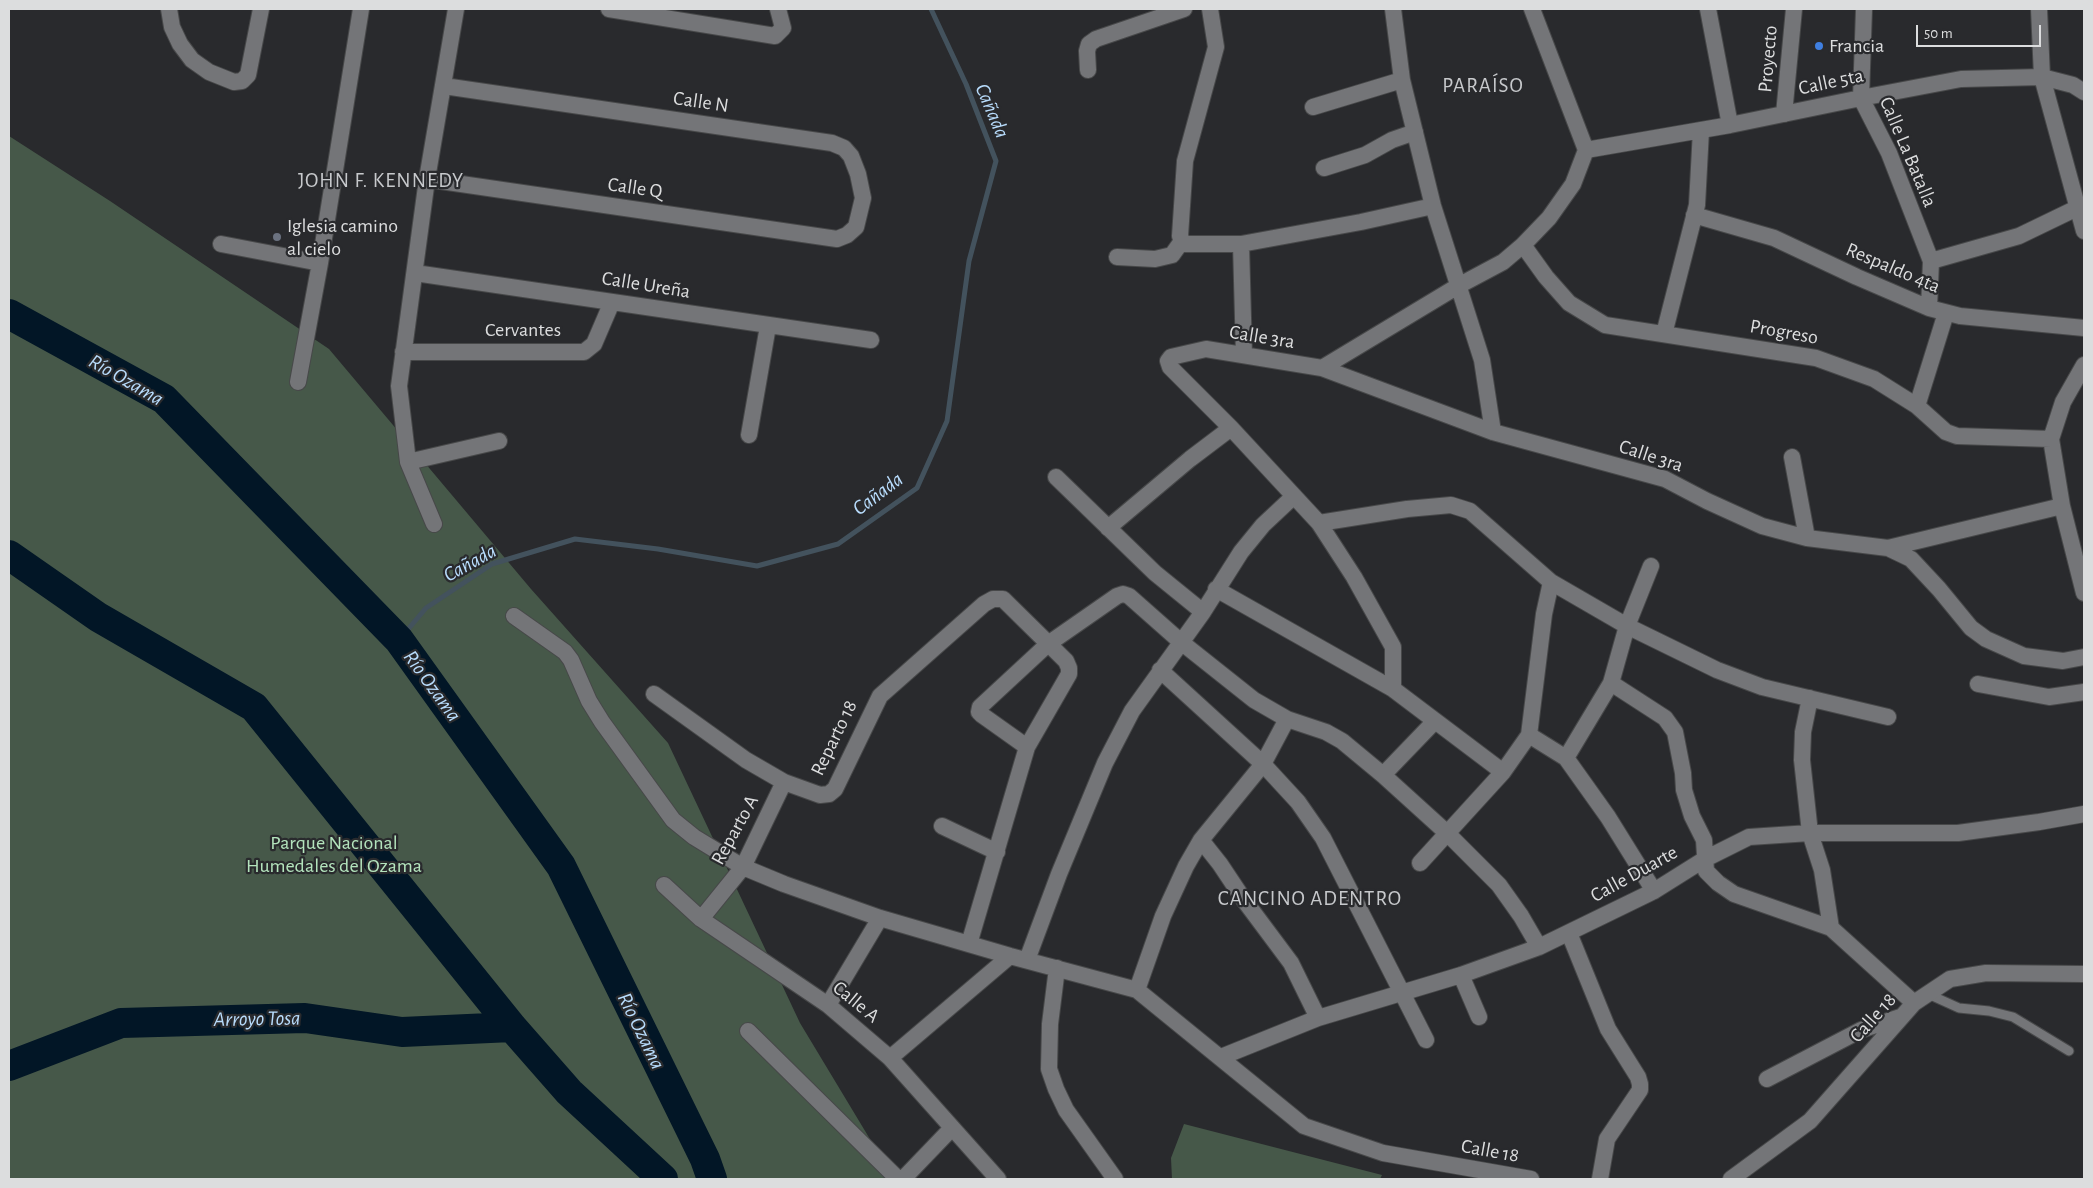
<!DOCTYPE html>
<meta charset="utf-8">
<style>
body{margin:0}
#map{position:relative;width:2093px;height:1188px;overflow:hidden;background:#292a2d;font-family:"Alegreya Sans",sans-serif}
canvas{display:block}
.frame{position:absolute;inset:0;border:10px solid #dcddde;pointer-events:none}
.scale{position:absolute;left:1916px;top:25px;width:125px;height:22px;box-sizing:border-box;border:2px solid #dcddde;border-top:0;padding-left:6px;font-size:15px;line-height:18px;white-space:nowrap;color:#dcddde;-webkit-text-stroke:4px #292a2d;paint-order:stroke}
</style>
<div id="map">
<canvas width="2093" height="1188"></canvas>
<div class="frame"></div>
<div class="scale">50 m</div>
</div>
<script>
const ctx = document.querySelector('canvas').getContext('2d');
ctx.lineJoin = 'round';
function fill(path, color) { ctx.fillStyle = color; ctx.fill(path, 'evenodd'); }
const shape = rows => new Path2D(rows.map(r => 'M' + r).join(''));
function trace(path, color, width, dash) { ctx.strokeStyle = color; ctx.lineWidth = width; ctx.lineCap = dash ? 'butt' : 'round'; ctx.setLineDash(dash || []); ctx.stroke(path); }
function write(font, color, halo, rows, align = 'center') {
  ctx.font = font + ' "Alegreya Sans",sans-serif'; ctx.lineWidth = 4.5; ctx.setLineDash([]); ctx.textBaseline = 'middle'; ctx.strokeStyle = halo; ctx.fillStyle = color; for (const [text, x, y, turn = 0] of rows) {
    ctx.save(); ctx.translate(x, y); ctx.rotate((+turn || 0) * Math.PI / 180); ctx.textAlign = isNaN(turn) ? turn : align; if (halo) ctx.strokeText(text, 0, 0); ctx.fillText(text, 0, 0); ctx.restore();
  }
}
fill(shape([
 [9,136,110,201,329,349,531,589,668,743,800,1023,894,1179,9,1179],
 [1184,1124,1382,1175,1380,1179,1172,1179,1171,1158]
]), '#465849');
trace(shape([
 [399,640,426,608,492,564,575,539,658,549,757,566,838,544,917,488,947,421,969,261,996,161,966,84,931,9]
]), '#43525d', 5);
trace(shape([
 [9,314,164,399,399,640,561,866,705,1159,712,1179],
 [9,555,98,617,254,707,512,1027,569,1092,663,1179],
 [9,1066,121,1023,305,1018,402,1032,512,1027]
]), '#021626', 30);
const service = shape([
 [1928,994,1959,1008,1989,1011,2013,1017,2069,1051]
]);
const minor = shape([
 [169,9,172,27,180,44,192,60,209,72,234,82,242,81,248,75,261,9],
 [609,9,775,36,783,28,778,9],
 [1210,9,1216,47,1185,161,1180,236,1182,241,1186,244,1241,244,1361,222,1433,206],
 [1393,9,1402,80,1433,206,1482,360,1493,432],
 [1708,9,1730,125],
 [1864,9,1861,98,1889,153,1931,261,1929,308],
 [2039,9,2042,77,2084,231],
 [1088,70,1087,51,1089,44,1096,39,1184,9],
 [1313,107,1402,80],
 [1784,114,1794,9],
 [1586,150,1730,125,1861,98,1961,79,2042,77,2073,85,2084,92],
 [1324,168,1365,155,1392,140,1415,132],
 [427,179,837,239,847,235,856,227,863,198,858,174,851,156,844,148,832,143,444,86],
 [1694,215,1774,238,1857,277,1929,308,1960,316,2084,328],
 [221,244,320,263],
 [1241,244,1244,355],
 [1523,245,1546,277,1569,303,1605,325,1816,358,1874,379,1917,406,1946,432,1957,436,2051,439],
 [1117,257,1155,259,1172,255,1182,241],
 [1931,261,2019,236,2077,208],
 [415,273,871,340],
 [1664,334,1697,205,1701,130],
 [403,352,584,352,594,344,612,302],
 [2084,365,2063,402,2051,439,2062,506,2084,593],
 [1322,368,1458,286,1503,262,1523,245,1549,218,1573,184,1586,150,1532,9],
 [298,382,320,263,361,9],
 [1917,406,1946,313],
 [749,435,768,326],
 [1792,457,1807,538],
 [408,462,499,441],
 [1056,477,1155,573,1203,612],
 [1319,523,1407,509,1451,505,1470,511,1551,582,1627,626,1717,670,1762,687,1888,717],
 [434,524,408,462,399,386,427,179,456,9],
 [1108,528,1190,459,1231,428],
 [1888,548,2062,506],
 [1216,589,1393,689,1503,772],
 [514,616,565,652,571,660,589,701,602,722,673,820,694,837,743,867,784,884,880,918,1010,956,1137,990,1304,1126,1383,1153,1531,1179],
 [1160,670,1263,764,1298,802,1323,838,1426,1040],
 [1611,683,1665,718,1675,732,1683,773,1684,790,1692,816,1704,840,1706,871,1718,883,1734,894,1831,928,1914,1003],
 [1978,684,2049,697,2084,692],
 [1393,689,1393,647,1354,577,1319,523,1231,428,1170,367,1168,361,1171,357,1206,349,1322,368,1493,432,1665,479,1707,501,1762,526,1807,538,1888,548,1911,559,1939,589,1971,628,1986,639,2024,656,2063,661,2084,657],
 [654,694,746,760,784,782,820,795,829,794,835,789,880,696,984,604,993,599,1003,599,1066,661,1069,668,1069,674,1027,747,969,944],
 [1810,698,1803,732,1802,760,1810,833,1822,870,1831,928],
 [1529,735,1566,758,1608,817,1654,891],
 [1027,747,982,715,979,712,980,707,1048,644,1117,596,1123,594,1129,596,1181,642,1254,700,1287,719,1326,732,1342,741,1383,775,1447,833,1499,885,1521,916,1539,947],
 [1566,758,1611,683,1627,626,1651,566],
 [1383,775,1435,721],
 [942,826,997,852],
 [1201,840,1220,864,1244,900,1291,963,1318,1018],
 [1420,863,1503,772,1529,735,1544,614,1551,582],
 [664,885,701,919,828,1005,890,1058,998,1179],
 [701,919,743,867,784,782],
 [1569,933,1608,1029,1638,1077,1640,1084,1640,1090,1607,1139,1600,1179],
 [1027,960,1059,874,1105,763,1132,711,1203,612,1241,552,1263,525,1294,496],
 [1057,968,1050,1024,1049,1069,1056,1089,1066,1110,1115,1179],
 [1461,975,1479,1017],
 [1137,990,1163,916,1186,866,1201,840,1263,764,1287,719],
 [828,1005,880,918],
 [748,1031,898,1179],
 [1221,1057,1318,1018,1461,975,1539,947,1654,891,1705,859,1749,837,1810,833,1958,833,2039,822,2084,814],
 [890,1058,1010,956],
 [1767,1079,1861,1030,1900,1017],
 [903,1179,952,1128],
 [1731,1179,1810,1121,1914,1003,1950,979,1986,973,2084,974]
]);
trace(service, '#474849', 11);
trace(minor, '#474849', 18);
trace(service, '#747578', 9);
trace(minor, '#747578', 16);
for (const [x, y, r, color] of [
 [1819,46,5,"#3f7fe0"],
 [277,237,5,"#6b7280"]
]) { const dot = new Path2D(); dot.arc(x, y, r, 0, 2 * Math.PI); ctx.fillStyle = color; ctx.fill(dot); trace(dot, '#292a2d', 2); }
write('20px', '#dcddde', '#292a2d', [
 ["Francia",1829,46],
 ["Iglesia camino",287,226],
 ["al cielo",287,249]
], 'left');
write('20px', '#dcddde', '#292a2d', [
 ["Proyecto",1768,59,-85],
 ["Calle 5ta",1831,82,-12],
 ["Calle N",701,102,8],
 ["Calle La Batalla",1908,152,67],
 ["Calle Q",635,188,8],
 ["Respaldo 4ta",1893,268,23],
 ["Calle Ureña",646,285,9],
 ["Cervantes",523,330],
 ["Progreso",1784,332,10],
 ["Calle 3ra",1262,337,9],
 ["Calle 3ra",1651,456,18],
 ["Reparto 18",834,738,-64],
 ["Reparto A",735,830,-61],
 ["Calle Duarte",1634,874,-29],
 ["Calle A",856,1002,39],
 ["Calle 18",1873,1018,-48],
 ["Calle 18",1490,1151,10]
]);
write('20px', '#b4e4bd', '#292a2d', [
 ["Parque Nacional",334,843],
 ["Humedales del Ozama",334,866]
]);
ctx.letterSpacing = '1px';
write('21px', '#c7c9cc', '#292a2d', [
 ["PARAÍSO",1483,86],
 ["JOHN F. KENNEDY",381,181],
 ["CANCINO ADENTRO",1310,899]
]);
ctx.letterSpacing = '0px';
write('italic 21px', '#b8dcfc', '#292a2d', [
 ["Cañada",992,111,67],
 ["Río Ozama",126,380,30],
 ["Cañada",878,494,-37],
 ["Cañada",470,563,-29],
 ["Río Ozama",432,686,54],
 ["Arroyo Tosa",257,1019,-1],
 ["Río Ozama",641,1031,64]
]);
</script>
